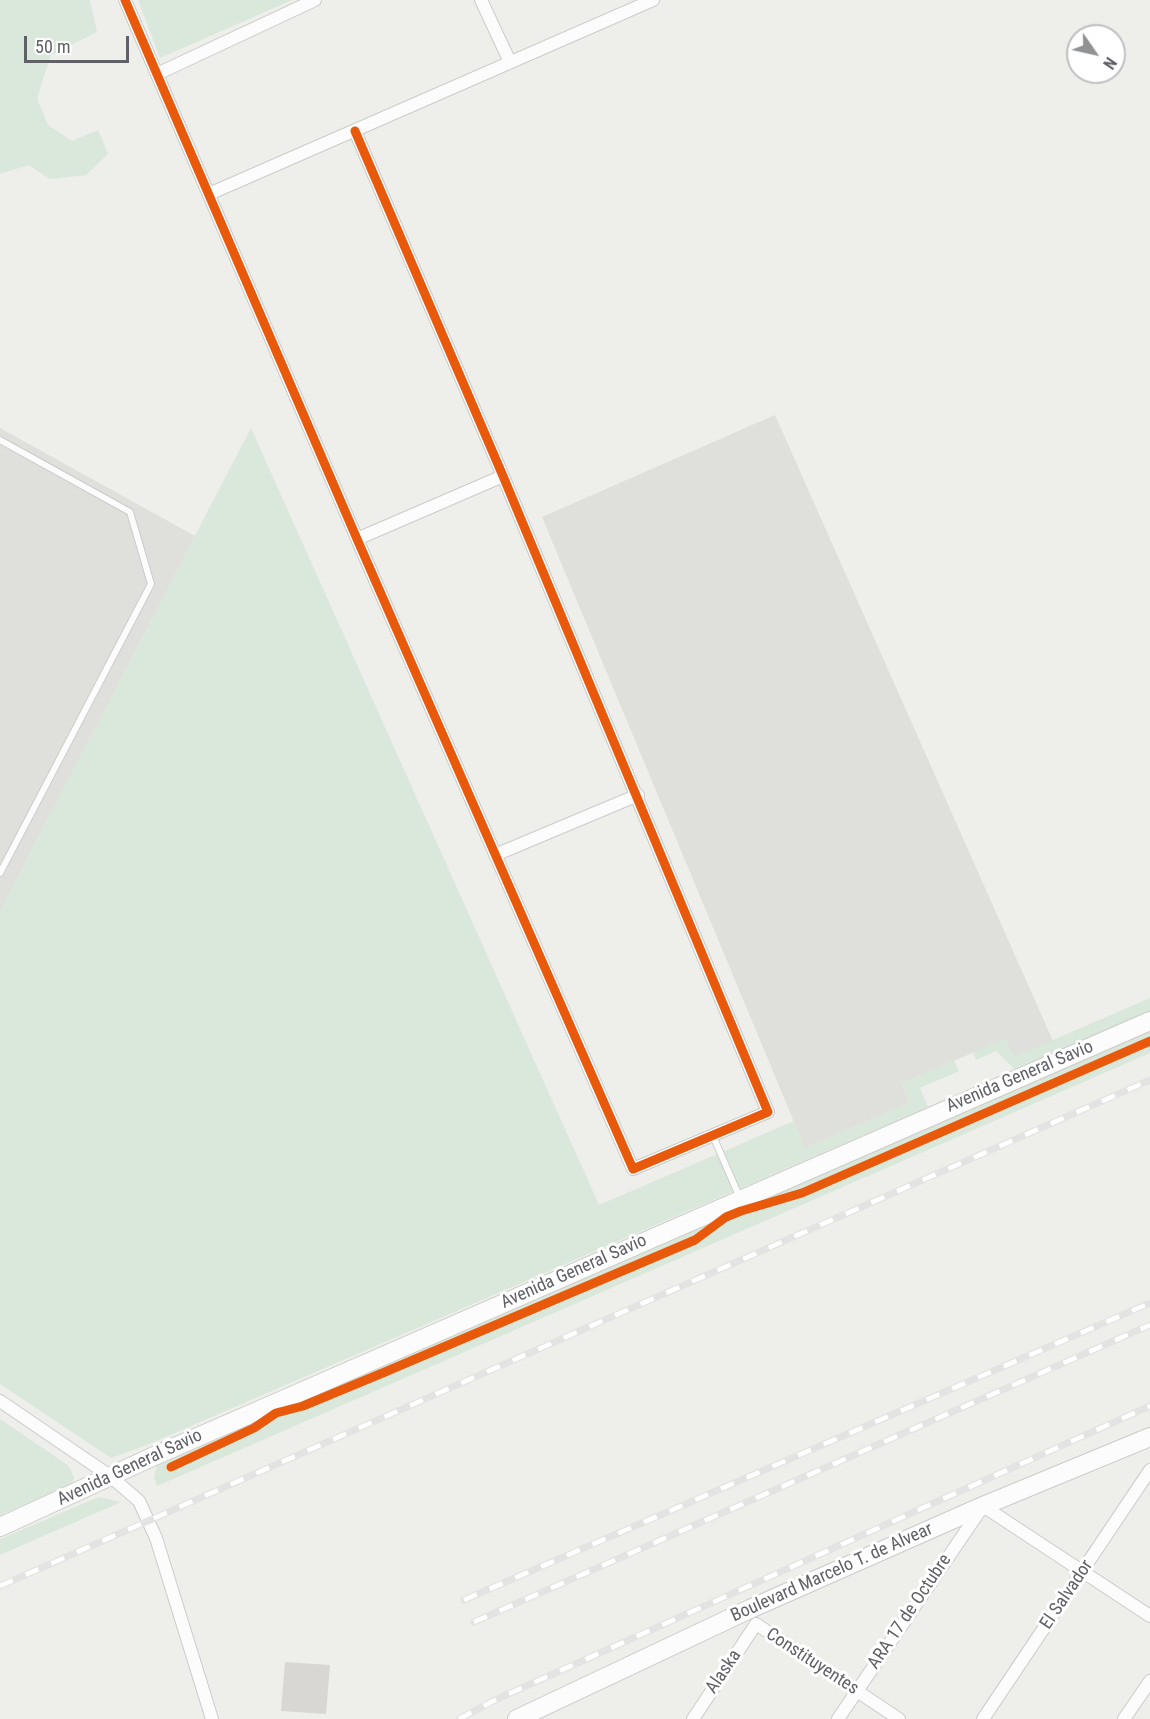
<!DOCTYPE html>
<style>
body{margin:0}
#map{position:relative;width:1150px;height:1719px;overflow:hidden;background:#eeeeea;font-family:"Roboto Condensed",sans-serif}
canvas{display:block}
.north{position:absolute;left:1066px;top:24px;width:60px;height:60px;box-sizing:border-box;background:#fff;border:2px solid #bfc0c2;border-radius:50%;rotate:124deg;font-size:16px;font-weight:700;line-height:24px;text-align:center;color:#5f6166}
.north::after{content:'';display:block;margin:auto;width:21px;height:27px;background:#919294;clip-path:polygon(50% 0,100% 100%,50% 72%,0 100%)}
.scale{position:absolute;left:24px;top:36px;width:105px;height:27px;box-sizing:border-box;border:3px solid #5f6166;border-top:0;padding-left:8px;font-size:18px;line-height:21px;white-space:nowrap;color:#5f6166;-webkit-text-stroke:4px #fff;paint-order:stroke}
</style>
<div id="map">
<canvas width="1150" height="1719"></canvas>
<div class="north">N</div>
<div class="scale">50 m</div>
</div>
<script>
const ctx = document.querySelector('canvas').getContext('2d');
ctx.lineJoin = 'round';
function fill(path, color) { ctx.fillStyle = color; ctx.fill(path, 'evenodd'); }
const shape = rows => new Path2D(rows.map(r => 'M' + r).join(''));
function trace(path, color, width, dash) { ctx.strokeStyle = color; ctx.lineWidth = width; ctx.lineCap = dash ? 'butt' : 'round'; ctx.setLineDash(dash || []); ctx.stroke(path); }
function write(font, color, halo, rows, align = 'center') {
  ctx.font = font + ' "Roboto Condensed",sans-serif'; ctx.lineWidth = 6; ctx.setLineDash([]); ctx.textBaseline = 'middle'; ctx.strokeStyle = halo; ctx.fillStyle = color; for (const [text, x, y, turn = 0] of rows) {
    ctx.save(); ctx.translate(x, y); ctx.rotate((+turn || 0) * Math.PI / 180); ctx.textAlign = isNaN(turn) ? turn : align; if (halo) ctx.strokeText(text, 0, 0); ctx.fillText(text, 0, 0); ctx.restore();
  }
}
fill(shape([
 [775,415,1053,1041,1014,1058,1005,1039,902,1083,909,1103,805,1148,542,517],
 [0,428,195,536,0,911]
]), '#dfdfdb');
fill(shape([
 [0,0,90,0,97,32,51,55,37,98,48,125,72,141,98,130,108,154,86,175,50,179,29,165,0,174],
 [138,0,292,0,160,58],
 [251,428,599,1205,794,1121,805,1148,909,1103,902,1083,954,1060,959,1071,920,1088,928,1107,147,1445,111,1458,0,1384,0,910],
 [1150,998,1150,1011,1014,1069,996,1051,976,1060,973,1052,1005,1038,1014,1057],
 [1150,1031,1150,1053,157,1486,154,1478,157,1464],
 [0,1419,69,1466,74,1478,72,1483,0,1515],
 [99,1497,121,1502,0,1555,0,1539]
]), '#d9e8db');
fill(shape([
 [285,1662,330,1665,326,1714,281,1711]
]), '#d8d7d4');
const lane = shape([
 [0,440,130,512,151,584,0,873],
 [713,1136,740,1198]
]);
const street = shape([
 [125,0,357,539,633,1169,768,1112,503,476,355,131],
 [481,0,510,62],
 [157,74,315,0],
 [209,194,653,0],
 [357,539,503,476],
 [495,855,638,795],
 [0,1401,110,1476,139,1501,156,1538,212,1719],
 [756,1624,899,1719],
 [693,1719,756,1624],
 [838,1719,983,1506,1150,1616],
 [983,1719,1150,1470],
 [1124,1719,1150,1681]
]);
const secondary = shape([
 [0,1527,152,1457,1150,1021],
 [517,1719,750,1609,983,1506,1150,1437]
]);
trace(lane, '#cbcbcc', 8);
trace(street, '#cbcbcc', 14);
trace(secondary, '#cacbca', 20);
trace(lane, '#fcfcfc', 6);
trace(street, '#fcfcfc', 12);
trace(secondary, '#fcfcfc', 18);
const rail = shape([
 [0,1586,1150,1080],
 [464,1600,1150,1303],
 [474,1622,1150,1325],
 [459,1719,495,1700,1150,1406]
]);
trace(rail, '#e3e3e3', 7);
trace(rail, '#fff', 4.5, [14]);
trace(shape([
 [125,0,357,539,633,1169,768,1112,503,476,355,131],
 [171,1467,254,1428,276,1413,303,1406,385,1372,695,1240,726,1217,741,1211,802,1193,1150,1041]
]), '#e8590c', 9);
write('18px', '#5f6166', '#fff', [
 ["Avenida General Savio",1020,1077,-23],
 ["Avenida General Savio",574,1272,-24],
 ["Avenida General Savio",130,1468,-25],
 ["Boulevard Marcelo T. de Alvear",832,1573,-24],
 ["El Salvador",1067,1595,-56],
 ["ARA 17 de Octubre",910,1612,-56],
 ["Constituyentes",812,1662,33],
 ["Alaska",724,1672,-56]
]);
</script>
